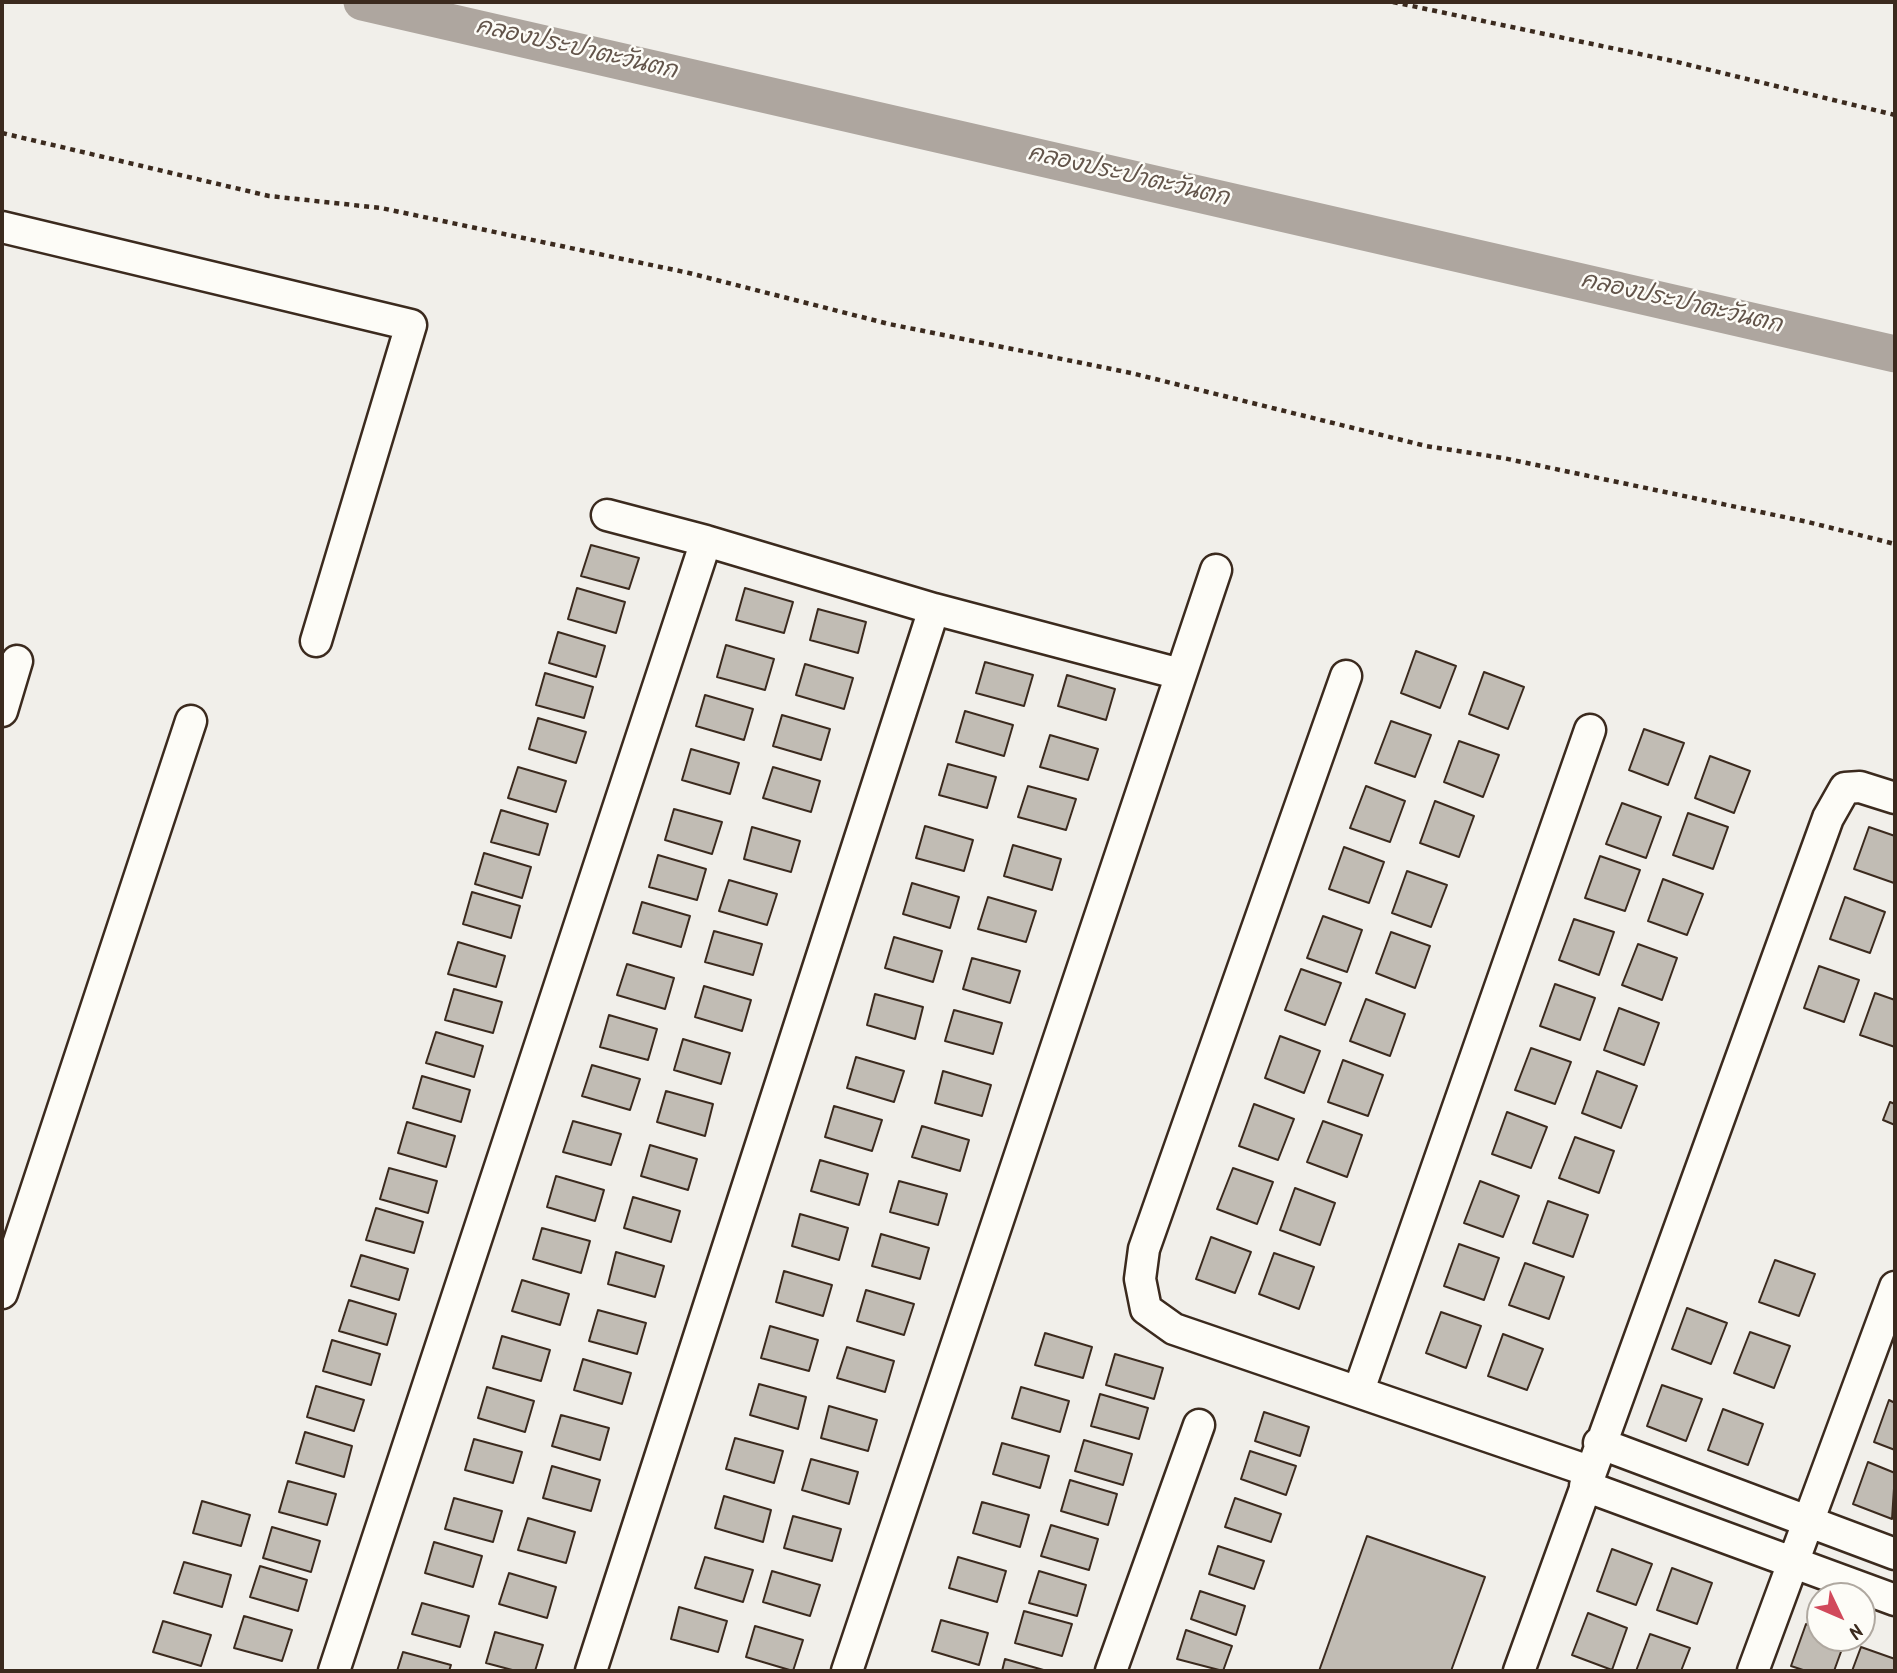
<!DOCTYPE html>
<meta charset="utf-8">
<style>
body{margin:0}
#map{position:relative;width:1897px;height:1673px;overflow:hidden;background:#f1efea;font-family:Kalam,sans-serif}
canvas{display:block}
.frame{position:absolute;inset:0;border:4px solid #3b2a1e;pointer-events:none}
.north{position:absolute;left:1806px;top:1582px;width:70px;height:70px;box-sizing:border-box;background:#fdfcf7;border:2px solid #afa8a0;border-radius:50%;rotate:134deg;font-size:19px;font-weight:700;line-height:28px;text-align:center;color:#3b2a1e}
.north::after{content:'';display:block;margin:auto;width:24px;height:32px;background:#d1495b;clip-path:polygon(50% 0,100% 100%,50% 72%,0 100%)}
</style>
<div id="map">
<canvas width="1897" height="1673"></canvas>
<div class="frame"></div>
<div class="north">N</div>
</div>
<script>
const ctx = document.querySelector('canvas').getContext('2d');
ctx.lineJoin = 'round';
const shape = rows => new Path2D(rows.map(r => 'M' + r).join(''));
function trace(path, color, width, dash) { ctx.strokeStyle = color; ctx.lineWidth = width; ctx.lineCap = dash ? 'butt' : 'round'; ctx.setLineDash(dash || []); ctx.stroke(path); }
function fill(path, color) { ctx.fillStyle = color; ctx.fill(path, 'evenodd'); }
function write(font, color, halo, rows, align = 'center') {
  ctx.font = font + ' Kalam,"Playpen Sans Thai",sans-serif'; ctx.lineWidth = 5; ctx.setLineDash([]); ctx.textBaseline = 'middle'; ctx.strokeStyle = halo; ctx.fillStyle = color; for (const [text, x, y, turn = 0] of rows) {
    ctx.save(); ctx.translate(x, y); ctx.rotate((+turn || 0) * Math.PI / 180); ctx.textAlign = isNaN(turn) ? turn : align; if (halo) ctx.strokeText(text, 0, 0); ctx.fillText(text, 0, 0); ctx.restore();
  }
}
trace(shape([
 [362,2,1895,354]
]), '#aea69f', 37);
const building = shape([
 [591,545,639,558,629,589,581,576,591,545],
 [577,588,625,602,616,633,568,619,577,588],
 [745,588,793,602,784,633,736,620,745,588],
 [818,609,866,622,858,653,810,640,818,609],
 [558,632,605,646,596,677,549,663,558,632],
 [726,645,774,659,765,690,717,677,726,645],
 [1416,651,1456,666,1440,708,1401,693,1416,651],
 [985,662,1033,675,1024,706,976,693,985,662],
 [805,664,853,678,844,709,796,695,805,664],
 [1484,672,1524,687,1508,729,1469,714,1484,672],
 [545,673,593,687,584,718,536,705,545,673],
 [1067,675,1115,689,1106,720,1058,706,1067,675],
 [705,695,753,709,744,740,696,726,705,695],
 [965,711,1013,725,1004,756,956,742,965,711],
 [782,715,830,729,821,760,773,746,782,715],
 [538,718,586,732,576,763,529,749,538,718],
 [1391,721,1431,735,1415,777,1375,763,1391,721],
 [1644,729,1684,743,1668,785,1629,770,1644,729],
 [1050,735,1098,749,1088,780,1040,767,1050,735],
 [1459,741,1499,755,1483,797,1444,782,1459,741],
 [691,749,739,763,730,794,682,780,691,749],
 [1710,756,1750,771,1734,813,1695,798,1710,756],
 [948,764,996,777,987,808,939,795,948,764],
 [518,767,566,781,556,812,508,798,518,767],
 [773,767,820,781,811,812,763,798,773,767],
 [1028,786,1076,799,1066,830,1018,817,1028,786],
 [1366,786,1405,801,1390,842,1350,828,1366,786],
 [1435,801,1474,816,1459,857,1420,843,1435,801],
 [1622,803,1661,817,1646,858,1606,844,1622,803],
 [674,809,722,822,712,854,665,840,674,809],
 [501,810,548,824,539,855,491,842,501,810],
 [1688,813,1728,827,1713,869,1673,855,1688,813],
 [925,826,973,840,964,871,916,858,925,826],
 [752,827,800,841,791,872,744,859,752,827],
 [1869,827,1895,836,1894,883,1854,869,1869,827],
 [1013,845,1061,859,1052,890,1004,876,1013,845],
 [1344,847,1384,862,1369,903,1329,889,1344,847],
 [484,853,531,867,522,898,475,884,484,853],
 [658,855,706,869,697,900,649,887,658,855],
 [1600,856,1640,870,1625,911,1585,898,1600,856],
 [1407,871,1447,885,1431,927,1392,913,1407,871],
 [1663,879,1703,894,1687,935,1648,921,1663,879],
 [729,880,777,894,767,925,719,911,729,880],
 [912,883,959,897,950,928,903,914,912,883],
 [472,892,520,906,511,938,463,924,472,892],
 [988,897,1036,911,1026,942,978,929,988,897],
 [1845,897,1885,912,1870,953,1830,939,1845,897],
 [642,902,690,916,681,947,633,933,642,902],
 [1323,916,1362,930,1347,972,1307,958,1323,916],
 [1574,919,1614,932,1599,975,1559,960,1574,919],
 [714,931,762,944,753,975,705,962,714,931],
 [1391,932,1430,946,1415,988,1376,973,1391,932],
 [894,937,942,951,933,982,885,968,894,937],
 [458,942,505,956,496,987,448,974,458,942],
 [1638,944,1677,958,1662,1000,1622,985,1638,944],
 [972,958,1020,971,1010,1003,963,989,972,958],
 [627,964,674,978,665,1009,617,995,627,964],
 [1819,966,1859,980,1844,1022,1804,1008,1819,966],
 [1301,969,1341,983,1325,1025,1285,1010,1301,969],
 [1555,984,1595,998,1580,1040,1540,1026,1555,984],
 [704,986,751,1000,742,1031,695,1017,704,986],
 [454,989,502,1002,493,1033,445,1020,454,989],
 [1875,993,1895,1000,1895,1047,1860,1035,1875,993],
 [875,994,923,1007,915,1039,867,1025,875,994],
 [1366,999,1405,1014,1390,1056,1350,1041,1366,999],
 [1619,1008,1659,1023,1644,1065,1604,1050,1619,1008],
 [954,1010,1002,1023,993,1054,945,1041,954,1010],
 [609,1015,657,1029,648,1060,600,1047,609,1015],
 [436,1032,483,1046,474,1077,426,1063,436,1032],
 [1280,1036,1320,1051,1304,1093,1265,1078,1280,1036],
 [683,1039,730,1053,721,1084,674,1070,683,1039],
 [1531,1048,1571,1062,1555,1104,1515,1090,1531,1048],
 [856,1057,904,1071,894,1102,847,1088,856,1057],
 [1343,1060,1383,1075,1368,1116,1328,1102,1343,1060],
 [592,1065,640,1079,630,1110,582,1096,592,1065],
 [943,1071,991,1085,982,1116,935,1103,943,1071],
 [1597,1071,1637,1086,1621,1128,1582,1113,1597,1071],
 [422,1076,470,1090,461,1122,413,1108,422,1076],
 [666,1091,713,1104,705,1136,657,1122,666,1091],
 [1890,1102,1895,1104,1895,1125,1883,1120,1890,1102],
 [1254,1104,1294,1119,1278,1160,1239,1146,1254,1104],
 [834,1106,882,1120,872,1151,825,1137,834,1106],
 [1507,1112,1547,1127,1531,1168,1492,1154,1507,1112],
 [573,1121,621,1134,611,1165,563,1152,573,1121],
 [1323,1121,1362,1135,1347,1177,1307,1162,1323,1121],
 [407,1122,455,1136,446,1167,398,1153,407,1122],
 [922,1126,969,1140,960,1171,912,1157,922,1126],
 [1575,1137,1614,1151,1599,1193,1559,1178,1575,1137],
 [650,1145,697,1159,688,1190,641,1176,650,1145],
 [820,1160,868,1174,859,1205,811,1191,820,1160],
 [389,1168,437,1181,428,1213,380,1199,389,1168],
 [1233,1168,1273,1182,1257,1224,1217,1209,1233,1168],
 [556,1176,604,1190,595,1221,547,1207,556,1176],
 [899,1181,947,1194,938,1225,890,1212,899,1181],
 [1480,1181,1519,1196,1503,1237,1464,1223,1480,1181],
 [1295,1188,1335,1203,1320,1245,1280,1230,1295,1188],
 [633,1197,680,1211,671,1242,624,1228,633,1197],
 [1548,1201,1588,1215,1573,1257,1533,1243,1548,1201],
 [376,1208,423,1222,414,1253,366,1240,376,1208],
 [800,1214,848,1228,839,1260,792,1246,800,1214],
 [542,1228,590,1241,581,1273,533,1259,542,1228],
 [881,1234,929,1248,920,1279,872,1266,881,1234],
 [1211,1237,1251,1252,1235,1293,1196,1279,1211,1237],
 [1459,1244,1499,1258,1484,1300,1444,1286,1459,1244],
 [616,1252,664,1266,655,1297,608,1284,616,1252],
 [1274,1253,1314,1267,1299,1309,1259,1294,1274,1253],
 [361,1255,408,1269,399,1300,351,1286,361,1255],
 [1775,1260,1815,1274,1799,1316,1759,1302,1775,1260],
 [1525,1263,1564,1277,1549,1319,1509,1305,1525,1263],
 [784,1271,832,1285,823,1316,776,1302,784,1271],
 [522,1280,569,1294,560,1325,512,1311,522,1280],
 [866,1290,914,1304,904,1335,857,1321,866,1290],
 [349,1300,396,1314,387,1345,339,1331,349,1300],
 [1687,1308,1727,1323,1711,1364,1672,1349,1687,1308],
 [598,1310,646,1323,637,1354,589,1341,598,1310],
 [1441,1312,1481,1326,1466,1368,1426,1353,1441,1312],
 [770,1326,818,1340,809,1371,761,1358,770,1326],
 [1750,1332,1790,1346,1774,1388,1734,1373,1750,1332],
 [1045,1333,1092,1347,1083,1378,1035,1365,1045,1333],
 [1503,1334,1543,1349,1527,1390,1488,1376,1503,1334],
 [502,1336,550,1350,541,1381,493,1368,502,1336],
 [332,1340,380,1354,371,1385,323,1371,332,1340],
 [847,1347,894,1361,885,1392,837,1378,847,1347],
 [1115,1354,1163,1368,1154,1399,1106,1385,1115,1354],
 [583,1359,631,1373,622,1404,574,1390,583,1359],
 [759,1384,806,1397,798,1429,750,1415,759,1384],
 [1662,1385,1702,1399,1686,1441,1647,1426,1662,1385],
 [316,1386,364,1400,354,1431,307,1417,316,1386],
 [487,1387,534,1401,525,1432,478,1418,487,1387],
 [1021,1387,1069,1401,1060,1432,1012,1418,1021,1387],
 [1100,1394,1148,1408,1139,1439,1091,1426,1100,1394],
 [1889,1400,1895,1403,1895,1450,1874,1442,1889,1400],
 [829,1406,877,1420,868,1451,821,1438,829,1406],
 [1723,1409,1763,1424,1748,1465,1708,1450,1723,1409],
 [1264,1412,1309,1427,1300,1456,1255,1441,1264,1412],
 [561,1415,609,1428,600,1460,552,1446,561,1415],
 [305,1432,352,1446,344,1477,296,1463,305,1432],
 [735,1438,783,1451,774,1483,726,1469,735,1438],
 [474,1439,522,1452,513,1483,465,1470,474,1439],
 [1084,1440,1132,1454,1123,1485,1075,1471,1084,1440],
 [1002,1443,1049,1456,1040,1488,993,1474,1002,1443],
 [1250,1451,1296,1466,1286,1495,1241,1479,1250,1451],
 [811,1459,858,1472,849,1504,802,1490,811,1459],
 [1868,1462,1895,1473,1892,1519,1853,1504,1868,1462],
 [552,1466,600,1480,591,1511,543,1498,552,1466],
 [1070,1480,1117,1494,1108,1525,1061,1511,1070,1480],
 [288,1481,336,1494,327,1525,279,1512,288,1481],
 [724,1496,771,1510,763,1542,715,1528,724,1496],
 [454,1498,502,1511,493,1542,445,1529,454,1498],
 [1235,1498,1281,1514,1271,1542,1225,1527,1235,1498],
 [202,1501,250,1515,241,1546,193,1533,202,1501],
 [982,1502,1029,1515,1020,1547,973,1533,982,1502],
 [793,1516,841,1529,832,1561,784,1548,793,1516],
 [528,1518,575,1532,566,1563,518,1550,528,1518],
 [1051,1525,1098,1539,1089,1570,1041,1556,1051,1525],
 [272,1527,320,1541,311,1572,263,1558,272,1527],
 [1367,1536,1485,1577,1451,1671,1319,1671,1367,1536],
 [434,1542,482,1556,473,1587,425,1573,434,1542],
 [1218,1546,1264,1561,1254,1589,1209,1574,1218,1546],
 [1612,1549,1652,1564,1636,1605,1597,1591,1612,1549],
 [705,1557,753,1570,743,1602,695,1588,705,1557],
 [958,1557,1006,1571,997,1602,949,1588,958,1557],
 [184,1562,231,1575,222,1607,174,1593,184,1562],
 [260,1566,307,1580,298,1611,250,1597,260,1566],
 [1672,1568,1712,1583,1697,1624,1657,1610,1672,1568],
 [772,1571,820,1585,810,1616,763,1602,772,1571],
 [1039,1571,1086,1585,1077,1616,1029,1603,1039,1571],
 [509,1573,556,1587,547,1618,499,1604,509,1573],
 [1200,1591,1245,1606,1236,1635,1191,1619,1200,1591],
 [422,1603,469,1616,460,1647,412,1634,422,1603],
 [679,1607,727,1621,718,1652,671,1639,679,1607],
 [1024,1611,1072,1624,1062,1656,1015,1643,1024,1611],
 [1588,1613,1627,1628,1612,1670,1572,1655,1588,1613],
 [244,1616,292,1630,282,1661,234,1648,244,1616],
 [941,1620,988,1633,979,1665,932,1651,941,1620],
 [163,1621,211,1635,201,1666,153,1652,163,1621],
 [1806,1624,1820,1629,1820,1638,1846,1638,1834,1671,1806,1671,1791,1666,1806,1624],
 [755,1626,803,1640,793,1671,746,1657,755,1626],
 [1186,1630,1232,1646,1223,1671,1177,1659,1186,1630],
 [495,1632,543,1645,535,1671,516,1671,486,1663,495,1632],
 [1650,1634,1690,1648,1681,1671,1636,1671,1650,1634],
 [1861,1647,1895,1659,1895,1671,1852,1671,1861,1647],
 [403,1652,451,1665,449,1671,397,1671,403,1652],
 [1005,1659,1047,1671,1002,1671,1005,1659]
]);
fill(building, '#c1bcb4');
trace(building, '#3b2a1e', 2);
const minor = shape([
 [2,227,411,325,316,641],
 [607,515,706,541,934,609,1180,674],
 [1346,676,1144,1249,1140,1279,1146,1309,1174,1329,1589,1471],
 [2,711,17,661],
 [2,1293,191,721],
 [1359,1390,1590,730],
 [1599,1443,1895,1554],
 [1585,1486,1895,1600],
 [334,1671,706,541],
 [591,1671,934,609],
 [847,1671,1216,570],
 [1111,1671,1199,1425],
 [1519,1671,1828,818,1845,788,1860,787,1895,798],
 [1753,1671,1895,1287]
]);
trace(minor, '#3b2a1e', 35);
trace(shape([
 [1393,2,1673,61,1895,115],
 [2,133,269,196,381,208,689,273,889,324,1131,373,1426,446,1503,458,1808,522,1895,544]
]), '#3b2a1e', 4.5, [5, 5]);
trace(minor, '#fdfcf7', 30);
write('italic 23px', '#63554b', '#fdfcf7', [
 ["คลองประปาตะวันตก",576,51,13],
 ["คลองประปาตะวันตก",1128,178,13],
 ["คลองประปาตะวันตก",1681,305,13]
]);
</script>
